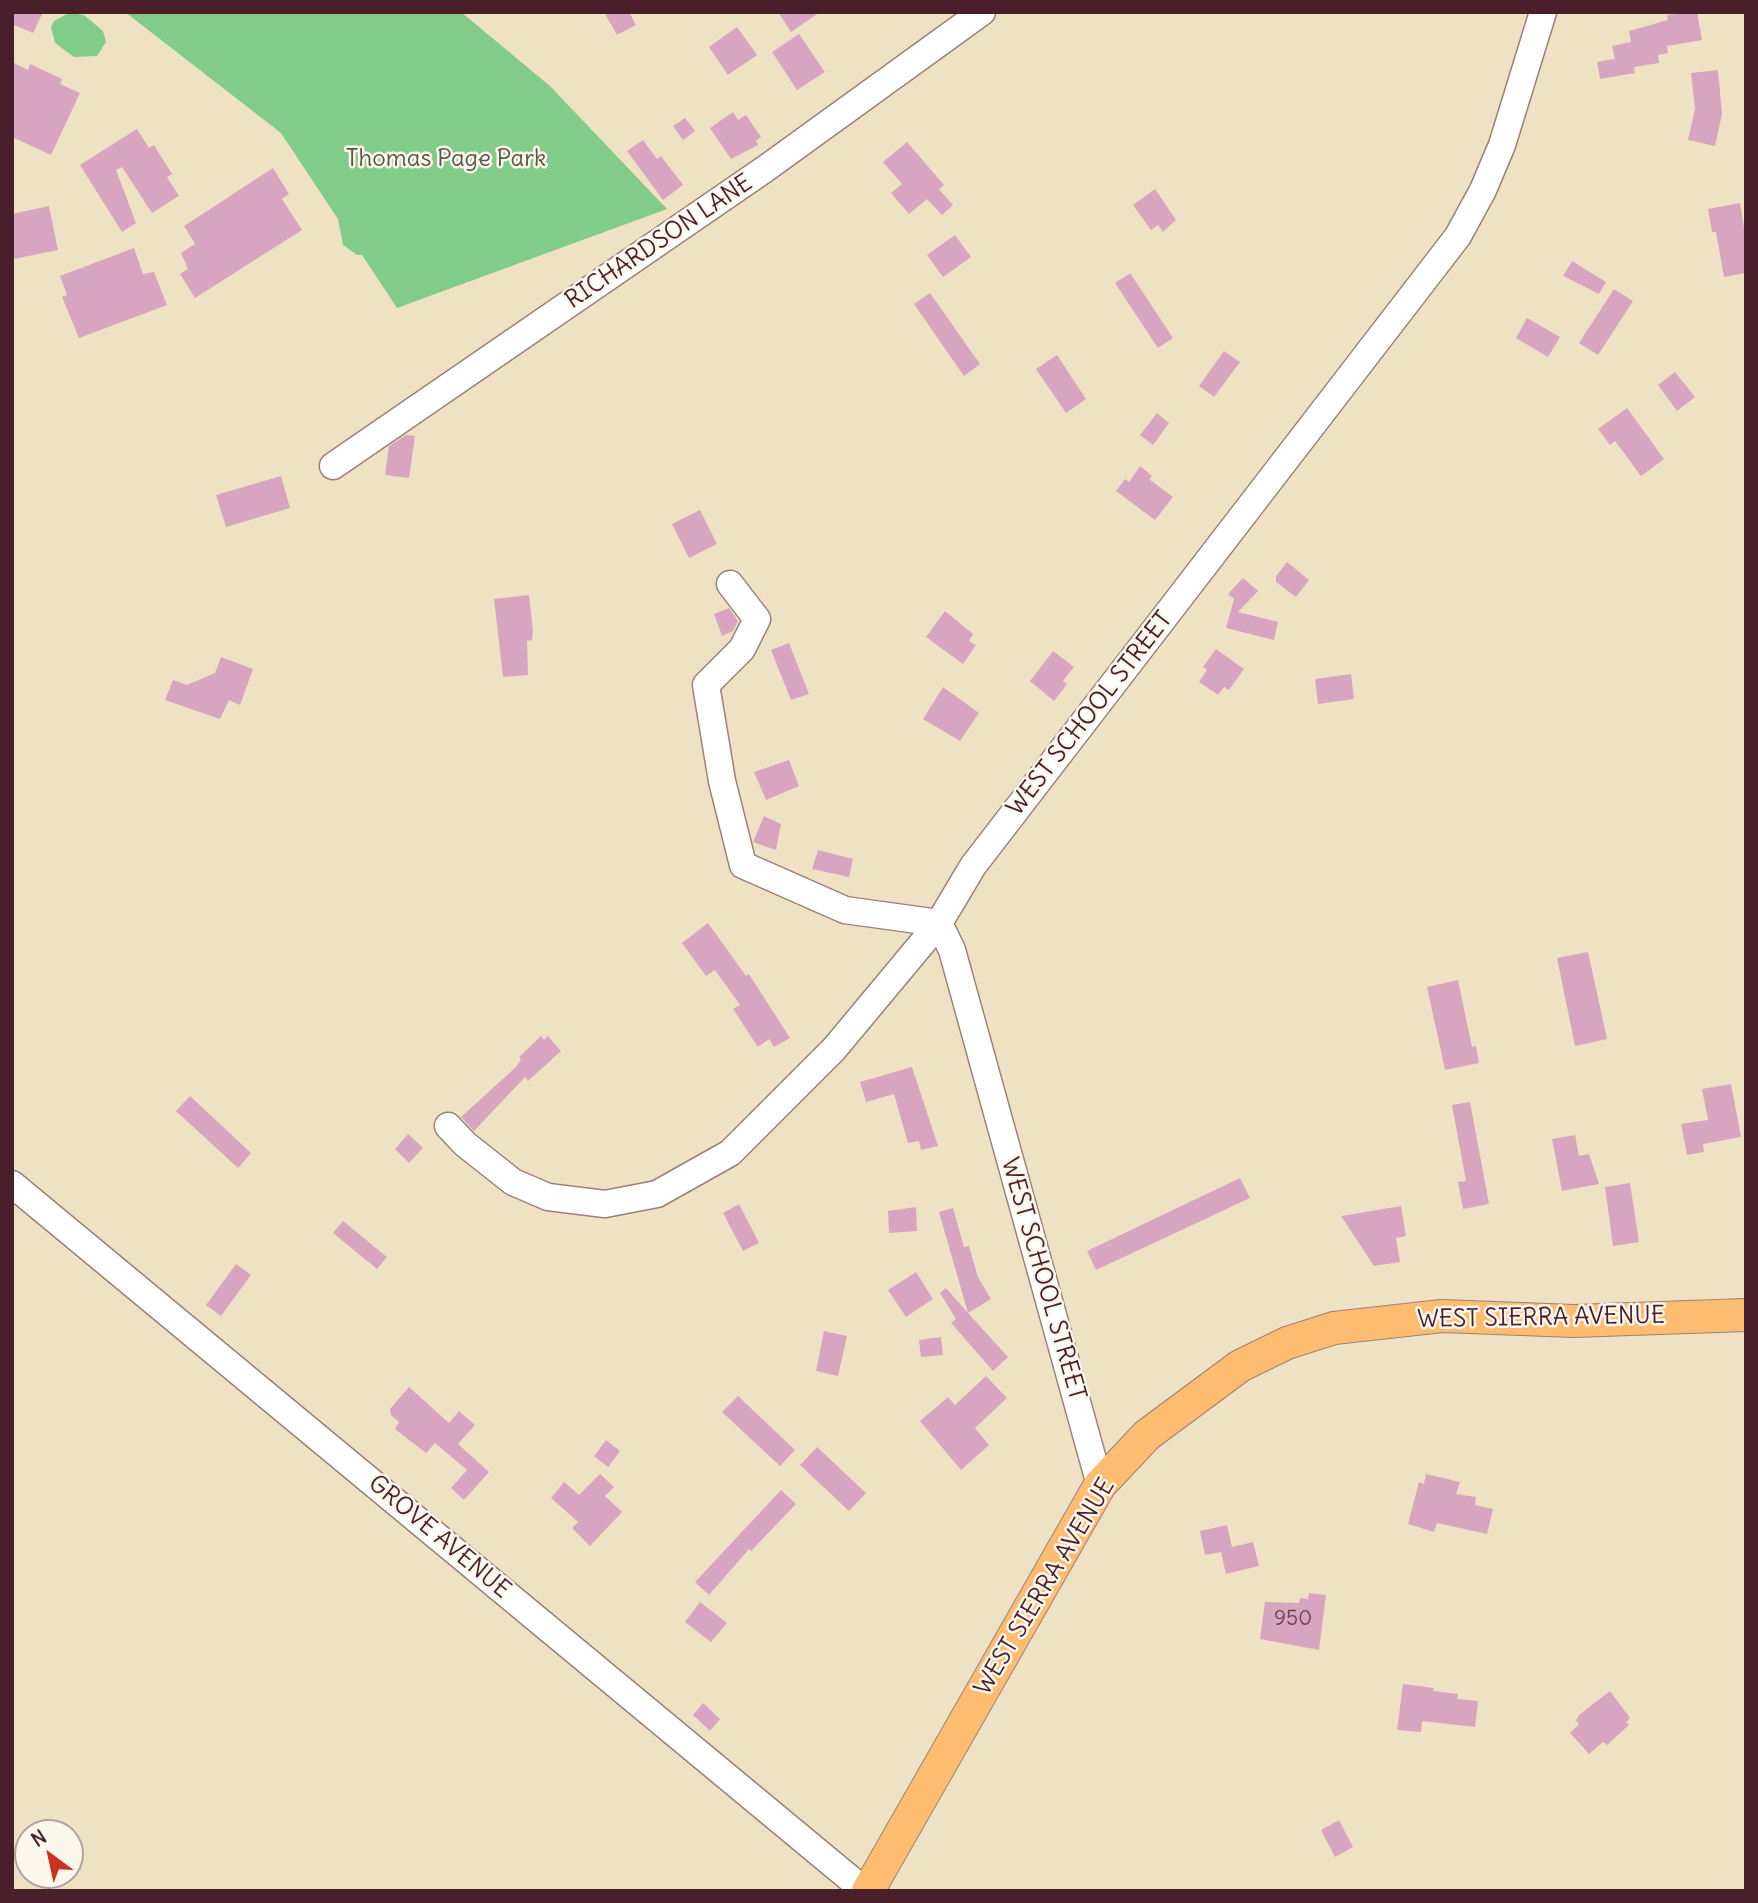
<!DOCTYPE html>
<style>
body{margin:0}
#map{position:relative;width:1758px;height:1903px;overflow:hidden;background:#efe2c4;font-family:Delius,sans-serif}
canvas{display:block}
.frame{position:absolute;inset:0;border:14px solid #4a1f2b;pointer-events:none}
.north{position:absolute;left:14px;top:1819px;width:70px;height:70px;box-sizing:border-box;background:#fbf7ec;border:2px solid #b4a19f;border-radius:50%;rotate:327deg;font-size:19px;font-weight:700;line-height:28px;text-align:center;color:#4a1f2b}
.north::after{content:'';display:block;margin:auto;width:24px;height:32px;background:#c8321e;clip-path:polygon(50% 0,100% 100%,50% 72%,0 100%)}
</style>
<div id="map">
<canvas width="1758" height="1903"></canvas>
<div class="frame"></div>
<div class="north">N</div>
</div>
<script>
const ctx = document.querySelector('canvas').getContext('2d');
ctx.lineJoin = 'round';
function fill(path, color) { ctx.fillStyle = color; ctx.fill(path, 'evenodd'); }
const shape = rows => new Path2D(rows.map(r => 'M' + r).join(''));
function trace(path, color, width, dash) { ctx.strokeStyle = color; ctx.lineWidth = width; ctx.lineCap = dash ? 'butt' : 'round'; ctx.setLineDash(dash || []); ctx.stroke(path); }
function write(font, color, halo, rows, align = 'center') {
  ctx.font = font + ' Delius,sans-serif'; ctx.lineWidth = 5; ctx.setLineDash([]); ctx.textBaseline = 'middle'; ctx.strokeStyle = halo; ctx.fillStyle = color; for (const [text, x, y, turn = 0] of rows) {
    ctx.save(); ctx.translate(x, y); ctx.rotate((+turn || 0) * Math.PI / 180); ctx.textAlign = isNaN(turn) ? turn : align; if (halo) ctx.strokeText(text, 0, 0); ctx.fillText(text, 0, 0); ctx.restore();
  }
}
fill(shape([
 [125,12,461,12,550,86,667,209,397,308,362,255,357,255,343,245,338,219,281,133],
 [69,13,84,15,103,31,106,42,97,56,74,57,55,43,51,27,54,21]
]), '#81cc89');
fill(shape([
 [12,12,43,12,33,33,12,24],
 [604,12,629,12,636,25,617,35],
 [778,12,820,12,791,32],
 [1697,12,1702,40,1667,46,1668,53,1658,55,1659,63,1634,67,1635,73,1600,79,1597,62,1615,59,1612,46,1631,42,1629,31,1668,20,1667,15],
 [737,27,757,55,728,75,709,47],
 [799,34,825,72,797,90,772,52],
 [12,62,28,70,30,64,62,79,60,84,80,93,51,155,12,137],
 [1718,70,1722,114,1715,146,1688,140,1695,109,1691,73],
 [733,112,738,120,746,115,761,137,756,141,758,145,731,159,710,128],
 [685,118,695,131,683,140,673,126],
 [137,129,149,148,154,145,172,174,167,177,179,196,152,213,122,167,116,170,136,223,122,232,80,165],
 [643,140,657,159,661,156,683,185,663,200,627,151],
 [907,142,944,185,939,189,953,205,942,215,927,199,909,214,891,193,902,184,883,162],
 [273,168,289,194,282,199,302,230,195,298,180,274,188,269,181,253,195,244,184,226],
 [1155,189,1176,220,1163,232,1158,225,1151,230,1133,205],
 [1740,203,1746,240,1746,273,1724,277,1716,232,1712,232,1708,209],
 [49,206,58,250,14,259,12,214],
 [955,235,971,257,943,277,927,255],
 [134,248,143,274,154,272,167,305,79,338,62,297,67,295,60,276],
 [1572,261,1606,282,1599,294,1563,276],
 [1130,273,1173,338,1158,348,1115,283],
 [1614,289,1633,301,1598,355,1579,343],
 [930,293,980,364,964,376,914,304],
 [1527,318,1560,337,1548,357,1516,338],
 [1224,351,1240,362,1214,397,1199,386],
 [1057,355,1086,399,1066,413,1036,369],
 [1675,372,1695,397,1677,411,1658,385],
 [1627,408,1664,459,1641,476,1615,441,1610,445,1598,429],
 [1157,413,1169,423,1153,445,1140,435],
 [406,435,415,436,409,478,385,475,389,446],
 [1140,466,1152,476,1149,479,1173,497,1155,520,1116,491,1125,479,1129,482],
 [281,476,290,508,226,527,216,495],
 [700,510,717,544,689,558,672,524],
 [1287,562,1309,580,1296,597,1276,582,1276,576],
 [1243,578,1258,591,1238,612,1278,622,1274,640,1226,628,1234,599,1228,594],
 [529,595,533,631,532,640,527,641,528,675,503,677,494,599],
 [729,608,738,621,733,631,722,636,714,614],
 [945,611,973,634,969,641,976,645,963,664,926,637],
 [789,643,809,694,791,700,771,650],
 [1216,649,1244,669,1229,690,1224,687,1218,695,1199,682,1207,670,1203,667],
 [1053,651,1074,667,1063,681,1067,684,1054,701,1030,681],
 [221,657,253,669,240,705,229,700,220,719,165,700,173,680,187,685,215,673],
 [1351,674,1354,699,1318,704,1315,679],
 [943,687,979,713,960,741,923,719],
 [789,760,799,786,766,800,754,772],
 [764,816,781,824,776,850,753,842],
 [818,850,853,859,849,877,812,869],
 [708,923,746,976,749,974,790,1038,774,1047,769,1039,758,1047,733,1009,740,1005,715,970,706,976,682,943],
 [1588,952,1607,1039,1575,1046,1557,958],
 [1458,980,1472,1047,1476,1046,1479,1063,1445,1070,1427,987],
 [541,1036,544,1040,548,1036,561,1051,528,1081,525,1077,474,1131,461,1117,516,1067,521,1059,519,1057],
 [912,1067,938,1146,921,1150,919,1141,908,1143,894,1094,866,1102,860,1082],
 [1731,1084,1741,1137,1703,1144,1704,1152,1687,1155,1681,1124,1708,1120,1702,1089],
 [190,1096,251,1153,238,1168,176,1111],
 [1470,1102,1489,1204,1463,1209,1458,1182,1466,1181,1452,1105],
 [408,1134,423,1148,409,1163,395,1149],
 [1575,1135,1579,1156,1589,1154,1599,1184,1562,1191,1552,1139],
 [1240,1178,1250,1198,1096,1270,1087,1251],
 [1630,1183,1639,1242,1613,1246,1605,1187],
 [739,1204,759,1243,743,1251,723,1213],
 [1401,1206,1406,1236,1396,1238,1400,1262,1374,1266,1341,1216],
 [916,1207,917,1231,889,1233,888,1211],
 [953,1208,964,1247,969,1246,978,1277,991,1299,968,1313,1008,1357,993,1371,951,1323,956,1319,940,1293,946,1288,968,1313,939,1212],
 [343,1221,387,1257,377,1269,333,1233],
 [236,1264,251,1275,221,1316,206,1305],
 [916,1272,933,1299,906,1317,888,1290],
 [824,1331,847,1336,838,1376,816,1371],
 [941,1337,943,1355,921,1357,919,1340],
 [986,1376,1007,1398,975,1428,989,1445,961,1470,920,1421,948,1397,955,1405],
 [409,1387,449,1423,459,1411,475,1425,458,1444,489,1472,464,1500,451,1488,467,1470,435,1443,426,1453,395,1429,399,1422,391,1415,390,1409],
 [738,1396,795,1450,780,1466,722,1412],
 [606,1440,620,1451,608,1467,594,1456],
 [817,1447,866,1493,849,1511,800,1465],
 [600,1474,614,1487,605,1496,622,1512,590,1546,572,1528,578,1522,551,1498,564,1482,579,1495],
 [1426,1474,1460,1482,1456,1494,1476,1497,1475,1505,1493,1509,1487,1534,1437,1523,1434,1532,1408,1524,1419,1482,1424,1484],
 [781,1490,796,1504,751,1551,749,1549,709,1595,695,1582],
 [1227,1525,1232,1547,1253,1542,1259,1566,1226,1574,1221,1552,1205,1555,1200,1531],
 [1309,1593,1326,1595,1319,1650,1260,1639,1265,1602,1299,1603,1300,1598,1308,1599],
 [700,1602,727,1623,711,1642,685,1622],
 [1403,1684,1434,1688,1433,1691,1458,1694,1457,1699,1478,1701,1475,1727,1422,1721,1421,1732,1397,1730],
 [1610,1691,1630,1718,1626,1722,1629,1725,1607,1745,1603,1742,1589,1754,1570,1733,1579,1724,1576,1721,1579,1715],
 [703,1703,720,1719,710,1731,693,1715],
 [1339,1820,1353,1847,1335,1857,1321,1830]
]), '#d8a5c1');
const minor = shape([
 [333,466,765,169,982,12],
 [730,584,757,619,742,649,706,685,722,781,743,865,845,910,939,923],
 [939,923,952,950,1100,1485],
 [448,1126,465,1144,513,1182,548,1197,605,1204,657,1194,730,1153,834,1049,939,923,973,866,1458,236,1483,190,1502,145,1543,12],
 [12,1184,865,1891]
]);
const major = shape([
 [868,1891,1100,1485,1147,1435,1240,1366,1287,1343,1334,1328,1442,1316,1574,1321,1746,1315]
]);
trace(minor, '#9c8078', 29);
trace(major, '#9c8078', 34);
trace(minor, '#fff', 26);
trace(major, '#fdbc70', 32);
write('21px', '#6e4050', null, [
 ["950",1293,1619]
]);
write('24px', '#5a5347', '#fbf7ec', [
 ["Thomas Page Park",446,159]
]);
write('24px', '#4a1f2b', '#fbf7ec', [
 ["RICHARDSON LANE",659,242,-34],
 ["WEST SCHOOL STREET",1090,714,-52],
 ["WEST SCHOOL STREET",1043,1279,74],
 ["WEST SIERRA AVENUE",1541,1318,-1],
 ["GROVE AVENUE",439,1537,40],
 ["WEST SIERRA AVENUE",1045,1587,-59]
]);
</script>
